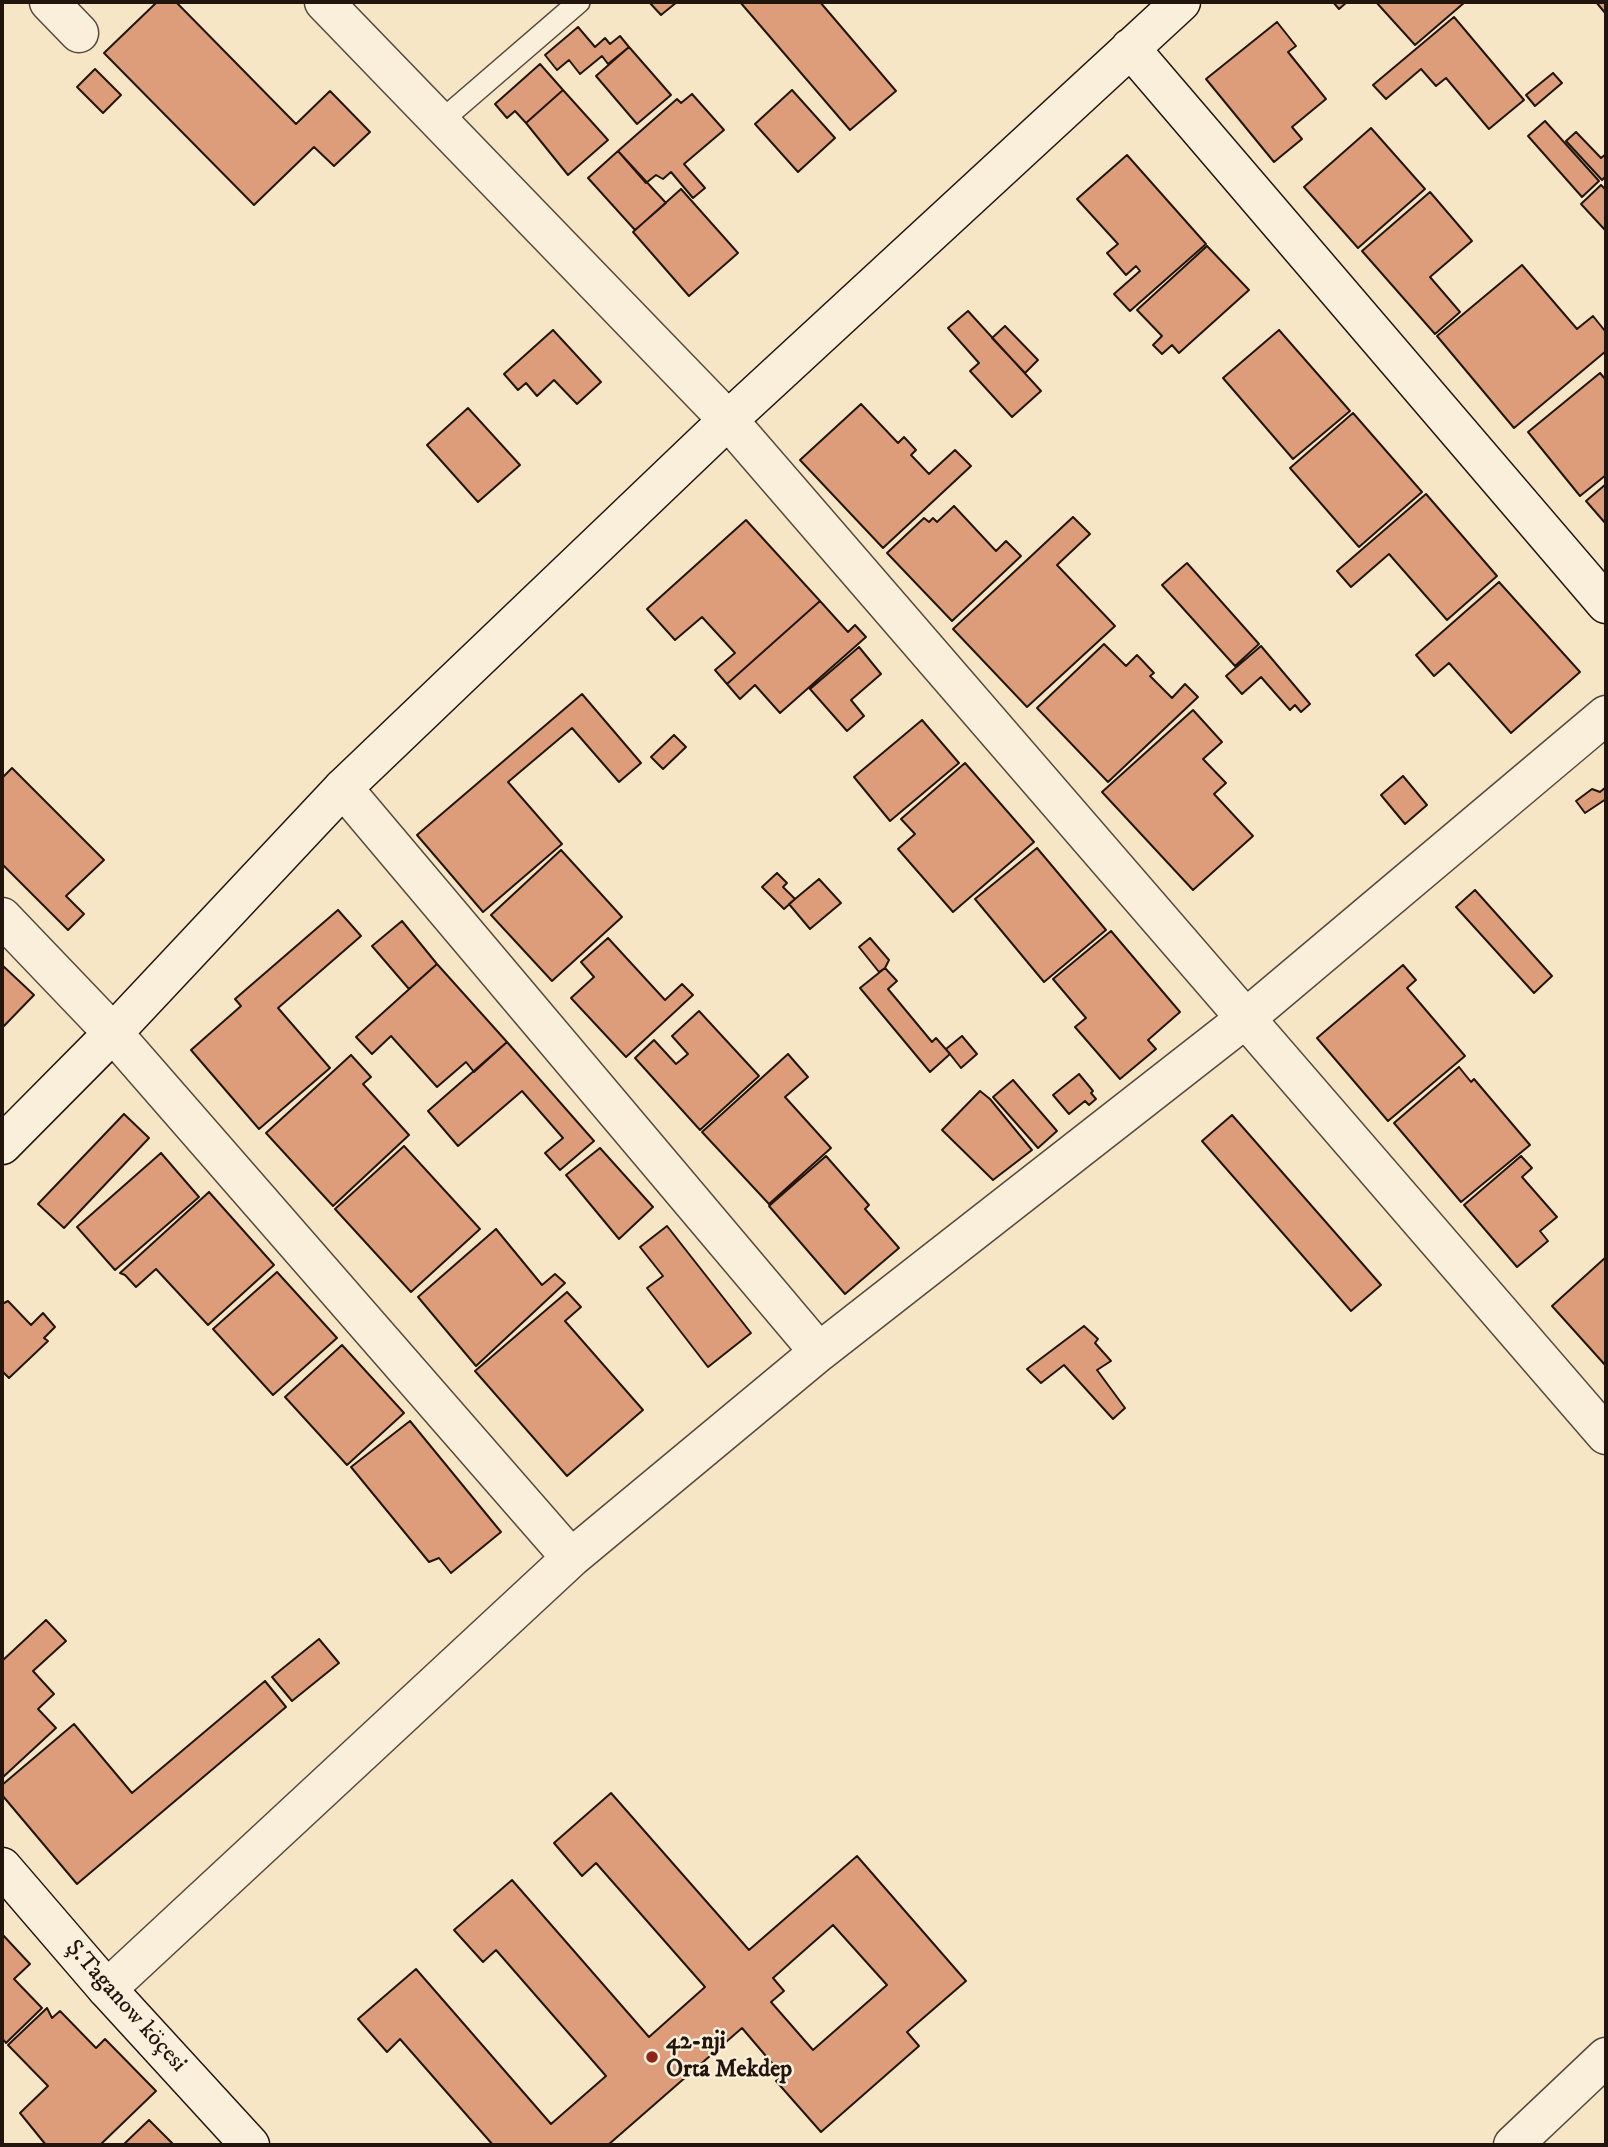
<!DOCTYPE html>
<meta charset="utf-8">
<style>
body{margin:0}
#map{position:relative;width:1608px;height:2147px;overflow:hidden;background:#f6e6c6;font-family:"IM FELL DW Pica",serif}
canvas{display:block}
.frame{position:absolute;inset:0;border:4px solid #21150e;pointer-events:none}
</style>
<div id="map">
<canvas width="1608" height="2147"></canvas>
<div class="frame"></div>
</div>
<script>
const ctx = document.querySelector('canvas').getContext('2d');
ctx.lineJoin = 'round';
function fill(path, color) { ctx.fillStyle = color; ctx.fill(path, 'evenodd'); }
const shape = rows => new Path2D(rows.map(r => 'M' + r).join(''));
function trace(path, color, width, dash) { ctx.strokeStyle = color; ctx.lineWidth = width; ctx.lineCap = dash ? 'butt' : 'round'; ctx.setLineDash(dash || []); ctx.stroke(path); }
function write(font, color, halo, rows, align = 'center') {
  ctx.font = font + ' "IM FELL DW Pica",serif'; ctx.lineWidth = 5; ctx.setLineDash([]); ctx.textBaseline = 'middle'; ctx.strokeStyle = halo; ctx.fillStyle = color; for (const [text, x, y, turn = 0] of rows) {
    ctx.save(); ctx.translate(x, y); ctx.rotate((+turn || 0) * Math.PI / 180); ctx.textAlign = isNaN(turn) ? turn : align; if (halo) ctx.strokeText(text, 0, 0); ctx.fillText(text, 0, 0); ctx.restore();
  }
}
const building = shape([
 [157,2,176,2,296,124,330,91,370,132,334,166,314,147,254,205,104,53,157,2],
 [649,2,677,2,661,15,649,2],
 [740,2,820,2,896,91,850,130,740,2],
 [1333,2,1347,2,1339,9,1333,2],
 [1376,2,1465,2,1415,45,1376,2],
 [1596,2,1606,2,1606,14,1596,2],
 [1454,17,1524,100,1489,129,1446,78,1436,86,1421,69,1386,99,1373,85,1454,17],
 [1277,22,1296,46,1288,52,1326,99,1292,127,1302,139,1274,162,1206,79,1277,22],
 [578,27,595,47,605,38,610,44,620,36,629,47,608,64,602,56,580,74,569,60,557,70,545,55,578,27],
 [629,47,671,95,637,124,596,76,629,47],
 [540,64,563,90,526,123,515,111,507,118,495,104,540,64],
 [95,69,121,95,103,113,77,87,95,69],
 [1553,73,1562,83,1535,106,1526,95,1553,73],
 [563,90,608,140,568,175,526,123,563,90],
 [792,90,835,138,798,172,755,124,792,90],
 [692,94,724,130,684,164,705,188,693,198,671,172,663,179,656,175,646,183,618,151,677,99,681,103,692,94],
 [1545,121,1599,181,1582,197,1528,136,1545,121],
 [1371,128,1425,189,1358,248,1304,187,1371,128],
 [1576,132,1601,158,1606,154,1606,176,1602,180,1566,141,1576,132],
 [618,151,666,203,635,230,588,178,618,151],
 [1127,155,1206,244,1130,311,1114,294,1140,271,1136,266,1126,275,1107,253,1118,244,1077,199,1127,155],
 [1601,185,1606,190,1605,230,1581,204,1601,185],
 [681,189,738,253,689,296,633,232,681,189],
 [1430,192,1472,241,1430,277,1460,312,1435,334,1362,251,1430,192],
 [1207,246,1249,290,1179,353,1172,345,1162,354,1153,345,1162,336,1137,310,1207,246],
 [1522,265,1577,329,1593,316,1605,331,1606,329,1606,351,1514,428,1437,336,1522,265],
 [968,311,1041,391,1012,417,970,371,979,363,948,328,968,311],
 [1005,326,1038,360,1025,373,992,338,1005,326],
 [553,330,601,382,577,404,554,380,537,396,526,383,518,390,504,374,553,330],
 [1279,330,1350,411,1293,459,1223,378,1279,330],
 [1600,373,1606,380,1606,475,1580,496,1528,432,1600,373],
 [861,404,898,443,904,437,916,450,911,455,929,474,955,450,971,466,883,548,800,460,861,404],
 [468,408,520,465,478,502,427,445,468,408],
 [1353,413,1422,492,1359,547,1290,468,1353,413],
 [1606,484,1606,524,1586,501,1606,484],
 [1426,494,1497,576,1447,620,1389,554,1351,587,1337,571,1426,494],
 [954,506,996,551,1006,541,1021,556,952,621,887,553,924,518,929,522,933,518,937,522,954,506],
 [1073,517,1090,534,1057,565,1115,626,1027,707,953,629,1073,517],
 [746,520,820,601,727,684,715,670,735,653,702,617,675,640,647,609,746,520],
 [1187,563,1259,644,1235,666,1162,585,1187,563],
 [1499,582,1580,672,1511,733,1449,663,1434,676,1416,655,1499,582],
 [820,601,848,632,855,625,866,637,780,713,755,685,740,699,727,684,820,601],
 [1104,644,1126,666,1137,655,1154,673,1150,676,1172,698,1185,684,1198,697,1108,782,1037,708,1104,644],
 [1261,646,1310,704,1301,712,1295,705,1290,710,1261,677,1242,694,1226,676,1261,646],
 [859,647,881,674,851,700,864,716,847,731,810,689,859,647],
 [582,694,641,763,619,782,572,728,508,782,562,844,483,912,417,835,582,694],
 [1193,710,1222,742,1203,759,1226,783,1214,794,1253,836,1193,890,1102,792,1193,710],
 [922,720,959,763,890,821,854,777,922,720],
 [674,735,686,747,663,769,651,757,674,735],
 [965,763,1034,842,953,912,898,849,915,834,901,819,965,763],
 [12,768,104,860,66,896,84,914,68,930,2,864,2,778,12,768],
 [1403,776,1427,805,1405,824,1381,795,1403,776],
 [1606,787,1606,799,1585,813,1576,801,1592,789,1600,792,1606,787],
 [1037,848,1106,930,1044,982,975,899,1037,848],
 [561,850,622,917,552,981,491,915,561,850],
 [777,873,787,883,783,887,795,899,784,909,762,887,777,873],
 [819,879,841,903,810,929,789,904,819,879],
 [1475,890,1552,976,1534,993,1456,907,1475,890],
 [338,910,361,936,278,1008,330,1068,259,1129,191,1050,241,1006,235,999,338,910],
 [402,921,437,964,409,989,372,946,402,921],
 [1111,931,1180,1012,1148,1040,1156,1049,1120,1079,1075,1027,1086,1018,1053,979,1111,931],
 [608,938,665,1000,682,984,693,995,626,1057,571,998,594,977,581,962,608,938],
 [870,938,889,960,885,968,879,972,859,947,870,938],
 [437,964,507,1042,474,1072,466,1062,437,1087,391,1036,372,1054,356,1037,437,964],
 [2,965,34,995,2,1028,2,965],
 [1403,965,1416,980,1407,988,1465,1056,1388,1121,1317,1038,1403,965],
 [885,968,897,981,888,989,932,1042,936,1038,950,1054,930,1072,860,988,885,968],
 [699,1011,759,1076,700,1130,635,1058,654,1040,676,1064,688,1054,672,1036,699,1011],
 [962,1036,977,1054,961,1068,946,1049,962,1036],
 [507,1042,594,1141,560,1170,545,1153,563,1138,522,1091,458,1146,428,1111,507,1042],
 [788,1054,808,1077,785,1097,831,1148,769,1204,702,1132,788,1054],
 [351,1055,371,1077,363,1084,409,1135,333,1206,266,1133,351,1055],
 [1459,1067,1471,1082,1474,1079,1530,1145,1461,1202,1394,1123,1459,1067],
 [1079,1074,1093,1091,1091,1093,1096,1099,1089,1105,1085,1101,1069,1114,1053,1095,1079,1074],
 [1013,1080,1057,1131,1038,1148,993,1097,1013,1080],
 [980,1091,990,1099,1032,1150,993,1180,942,1130,980,1091],
 [124,1114,149,1138,64,1228,38,1204,124,1114],
 [1232,1115,1381,1285,1351,1311,1202,1141,1232,1115],
 [404,1146,480,1229,411,1292,335,1209,404,1146],
 [600,1148,653,1207,619,1239,566,1175,600,1148],
 [161,1153,199,1197,115,1270,77,1227,161,1153],
 [826,1156,869,1205,865,1209,899,1248,845,1294,769,1206,826,1156],
 [1521,1156,1532,1168,1522,1177,1557,1217,1540,1231,1548,1241,1517,1267,1464,1205,1521,1156],
 [209,1192,274,1265,208,1325,156,1269,136,1287,125,1275,120,1273,209,1192],
 [667,1226,751,1333,708,1367,647,1288,663,1276,640,1247,667,1226],
 [496,1229,542,1285,555,1274,565,1283,476,1366,418,1297,496,1229],
 [1606,1257,1606,1366,1552,1306,1606,1257],
 [277,1272,337,1338,273,1395,213,1329,277,1272],
 [567,1292,581,1307,565,1321,643,1410,567,1476,475,1371,567,1292],
 [8,1301,31,1325,43,1313,55,1327,44,1338,48,1341,9,1378,2,1371,2,1304,8,1301],
 [1084,1326,1098,1339,1095,1343,1111,1361,1097,1370,1125,1408,1113,1419,1064,1365,1041,1383,1027,1369,1084,1326],
 [342,1345,404,1413,347,1465,285,1397,342,1345],
 [410,1421,501,1532,451,1573,439,1558,429,1562,351,1467,410,1421],
 [46,1620,66,1641,33,1671,54,1694,38,1709,56,1728,2,1778,2,1661,46,1620],
 [319,1639,339,1663,292,1701,272,1677,319,1639],
 [265,1681,286,1707,77,1884,2,1795,2,1785,74,1724,132,1793,265,1681],
 [611,1793,749,1950,857,1856,966,1981,907,2032,919,2046,821,2132,776,2081,783,2076,742,2028,608,2145,493,2145,400,2039,387,2052,358,2019,416,1969,551,2124,606,2076,496,1950,483,1962,454,1930,512,1880,649,2037,705,1987,596,1863,582,1876,554,1843,611,1793],
 [833,1925,887,1985,813,2050,771,2002,784,1991,773,1978,833,1925],
 [2,1934,30,1964,14,1979,42,2008,6,2043,2,2038,2,1934],
 [47,2008,52,2018,60,2011,96,2048,105,2039,156,2091,100,2145,46,2145,20,2113,48,2086,8,2045,47,2008],
 [149,2120,174,2145,123,2145,149,2120]
]);
fill(building, '#de9d7a');
trace(building, '#21150e', 2);
const lane = shape([
 [440,122,579,2]
]);
const street = shape([
 [49,2,79,33],
 [324,2,728,420,1606,1435],
 [343,788,819,1352],
 [2,917,113,1033,571,1558],
 [107,1989,571,1558,819,1352,1245,1019,1606,715],
 [1513,2145,1606,2057]
]);
const secondary = shape([
 [1130,48,1606,604],
 [2,1145,113,1033,343,788,728,420,1181,2],
 [2,1867,107,1989,250,2145]
]);
trace(lane, '#56493c', 24);
trace(street, '#56493c', 41);
trace(secondary, '#21150e', 41);
trace(lane, '#f9efda', 21);
trace(street, '#f9efda', 38);
trace(secondary, '#f9efda', 38);
for (const [x, y, r, color] of [
 [652,2057,7,"#8f2418"]
]) { const dot = new Path2D(); dot.arc(x, y, r, 0, 2 * Math.PI); ctx.fillStyle = color; ctx.fill(dot); trace(dot, '#f9efda', 2.5); }
write('24px', '#21150e', '#f9efda', [
 ["Ş.Taganow köçesi",125,2007,48]
]);
write('bold 24px', '#21150e', '#f9efda', [
 ["42-nji",666,2043],
 ["Orta Mekdep",666,2071]
], 'left');
</script>
